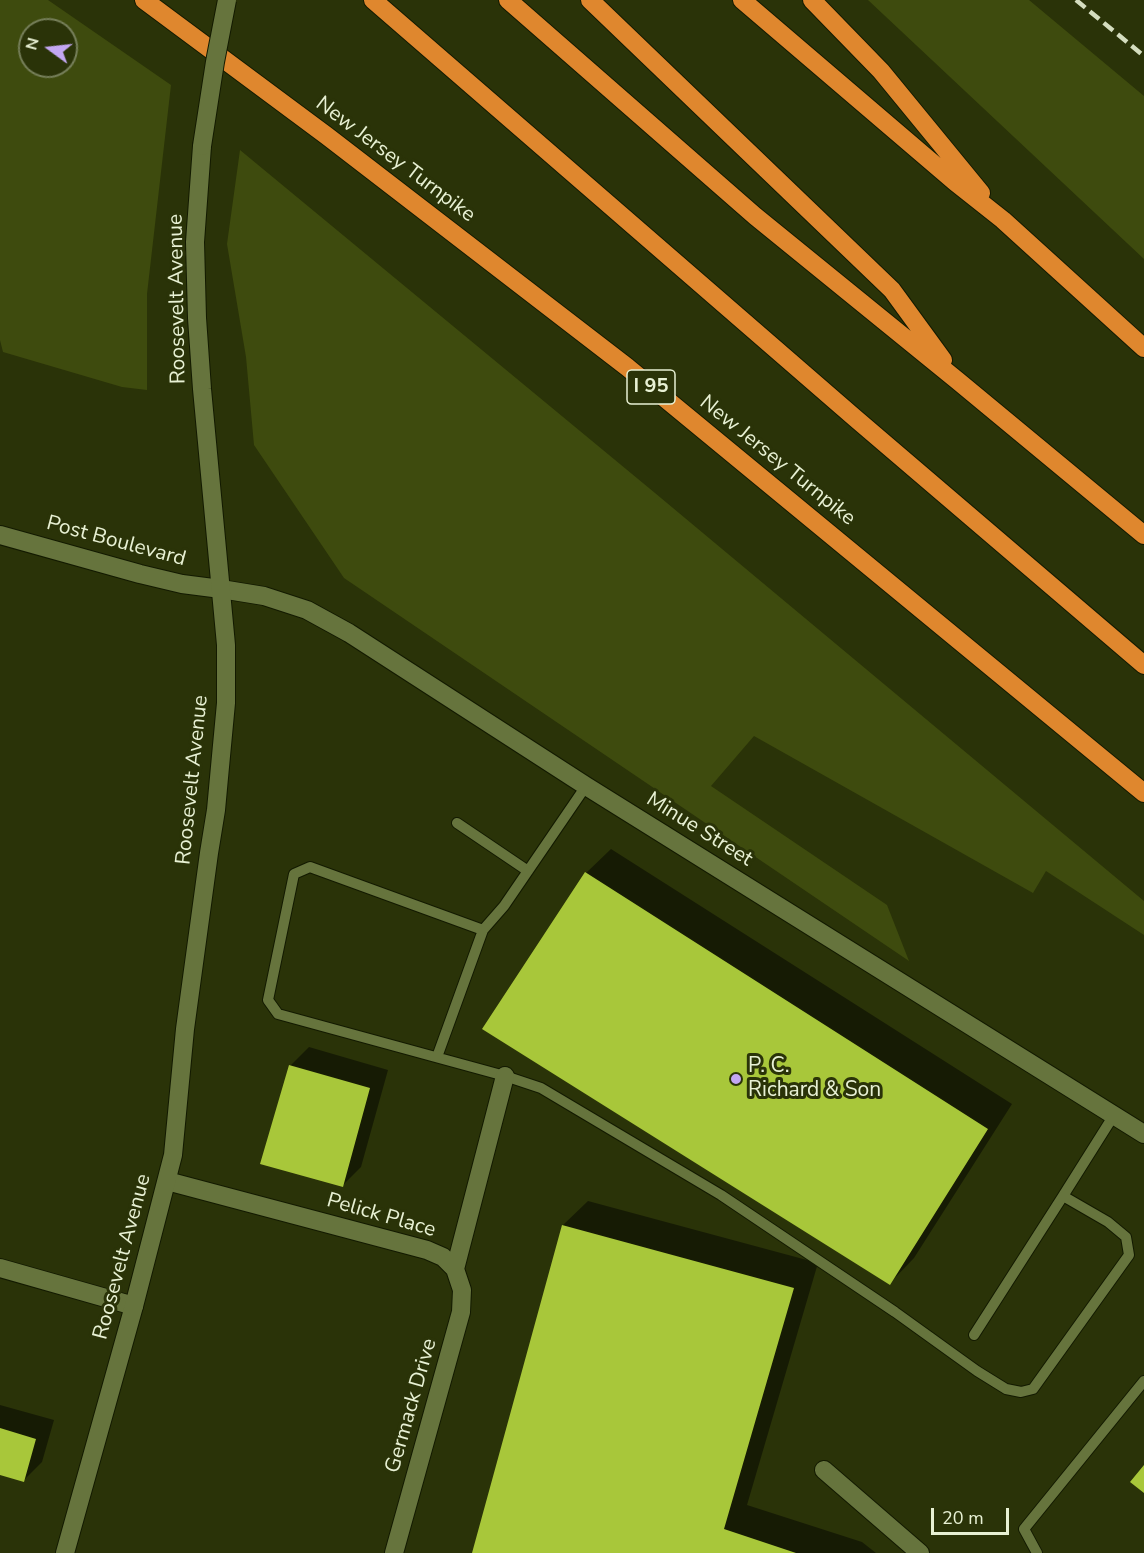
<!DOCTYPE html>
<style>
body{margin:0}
#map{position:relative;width:1144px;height:1553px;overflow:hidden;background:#2a3308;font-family:"Nunito Sans",sans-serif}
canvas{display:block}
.north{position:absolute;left:18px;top:18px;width:60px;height:60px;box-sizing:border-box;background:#2a3308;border:2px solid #767f5a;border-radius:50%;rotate:285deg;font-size:16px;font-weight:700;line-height:24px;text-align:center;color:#e8f1d4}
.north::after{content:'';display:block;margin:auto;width:21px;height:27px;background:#c3a7f2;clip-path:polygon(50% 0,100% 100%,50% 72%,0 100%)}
.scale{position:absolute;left:931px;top:1508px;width:78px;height:27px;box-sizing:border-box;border:3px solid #e8f1d4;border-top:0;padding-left:8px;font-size:18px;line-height:21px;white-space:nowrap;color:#e8f1d4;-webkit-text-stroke:4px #2a3308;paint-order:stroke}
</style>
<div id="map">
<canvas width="1144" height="1553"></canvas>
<div class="north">N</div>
<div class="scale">20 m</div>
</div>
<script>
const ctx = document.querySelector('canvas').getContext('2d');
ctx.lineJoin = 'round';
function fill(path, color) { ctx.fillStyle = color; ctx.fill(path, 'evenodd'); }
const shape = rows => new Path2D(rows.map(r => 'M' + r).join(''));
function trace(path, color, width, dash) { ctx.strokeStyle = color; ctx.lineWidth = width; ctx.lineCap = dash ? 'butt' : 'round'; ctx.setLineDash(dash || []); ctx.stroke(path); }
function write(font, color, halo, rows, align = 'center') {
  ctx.font = font + ' "Nunito Sans",sans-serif'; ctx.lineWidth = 6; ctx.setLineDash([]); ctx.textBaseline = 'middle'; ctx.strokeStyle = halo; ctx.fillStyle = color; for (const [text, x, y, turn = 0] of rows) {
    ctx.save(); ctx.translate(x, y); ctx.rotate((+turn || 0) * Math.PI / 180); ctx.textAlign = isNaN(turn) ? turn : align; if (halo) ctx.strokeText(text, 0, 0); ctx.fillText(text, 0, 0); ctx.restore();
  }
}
fill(shape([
 [0,0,48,0,171,85,147,294,147,390,122,387,3,352,0,340],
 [30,30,66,30,66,66,30,66],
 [868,0,1029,0,1144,96,1144,259],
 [240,150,655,493,1144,901,1144,935,1046,871,1033,893,754,736,711,786,887,905,909,961,344,578,254,445,246,357,227,244]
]), '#3e4b0e');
fill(shape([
 [611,849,1012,1104,914,1258,890,1283,586,873],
 [309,1047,388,1070,361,1167,342,1186,290,1066],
 [588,1201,818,1263,747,1505,862,1542,876,1553,473,1553,563,1225],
 [0,1405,54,1420,42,1462,23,1481,0,1474]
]), '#0007');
fill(shape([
 [585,872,988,1129,890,1285,482,1029],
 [289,1065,370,1088,343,1187,260,1164],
 [562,1225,794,1288,724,1529,796,1553,472,1553],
 [0,1428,36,1439,24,1482,0,1475],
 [1144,1465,1144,1493,1130,1482]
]), '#a8c73a');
const lane = shape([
 [586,786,504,906,483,930,310,867,294,874,268,1000,278,1014,505,1076,541,1088,721,1195,895,1312,977,1371,1006,1389,1021,1392,1033,1389,1129,1255,1126,1237,1108,1222,1063,1196,1114,1115],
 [457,823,528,871],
 [437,1057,483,930],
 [974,1335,1063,1196],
 [1037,1553,1024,1529,1144,1381]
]);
const street = shape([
 [0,535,140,574,182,584,221,589,264,596,307,610,349,633,586,786,1144,1134],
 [167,1181,427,1250,443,1257,455,1269,462,1290,461,1312,394,1553],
 [0,1268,134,1306],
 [455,1269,505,1076],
 [824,1470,920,1553]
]);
const secondary = shape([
 [65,1553,134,1306,173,1155,185,1029,209,853,216,810,221,756,226,703,226,645,202,389,197,318,195,242,202,146]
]);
const highway = shape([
 [144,0,327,136,627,367,1144,793],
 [373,0,855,418,1144,665],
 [508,0,755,216,958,381,1144,535],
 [590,0,892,290,943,360],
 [742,0,955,182,1003,220,1144,348],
 [812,0,881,71,981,193]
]);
trace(lane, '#131a00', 12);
trace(street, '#131a00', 20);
trace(secondary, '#131a00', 20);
trace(highway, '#131a00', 20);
trace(lane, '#66743d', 10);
trace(street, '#66743d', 18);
trace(secondary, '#66743d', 18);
trace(highway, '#df872e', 18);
trace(shape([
 [1076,0,1144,56]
]), '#d4ddbf', 4.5, [12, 6]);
const secondaryBridge = shape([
 [202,146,215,62,227,0]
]);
trace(secondaryBridge, '#131a00', 20, []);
trace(secondaryBridge, '#66743d', 18);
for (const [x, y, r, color] of [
 [736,1079,6,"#c3a7f2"]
]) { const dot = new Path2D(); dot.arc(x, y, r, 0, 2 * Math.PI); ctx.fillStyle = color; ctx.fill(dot); trace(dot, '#2a3308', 2); }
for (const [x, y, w] of [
 [651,387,48]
]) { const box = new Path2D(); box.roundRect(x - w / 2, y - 17, w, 34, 4.5); ctx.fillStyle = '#2a3308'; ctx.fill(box); trace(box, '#e8f1d4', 1.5); }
write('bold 20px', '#e8f1d4', null, [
 ["I 95",651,387]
]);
write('21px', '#e8f1d4', '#2a3308', [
 ["New Jersey Turnpike",395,160,37],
 ["Roosevelt Avenue",178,299,-91],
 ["New Jersey Turnpike",777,461,39],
 ["Post Boulevard",116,542,15],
 ["Roosevelt Avenue",193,780,-84],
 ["Minue Street",699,830,32],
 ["Pelick Place",381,1216,16],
 ["Roosevelt Avenue",123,1257,-75],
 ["Germack Drive",412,1406,-74]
]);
write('21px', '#e8f1d4', '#2a3308', [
 ["P. C.",748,1067],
 ["Richard & Son",748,1091]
], 'left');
</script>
